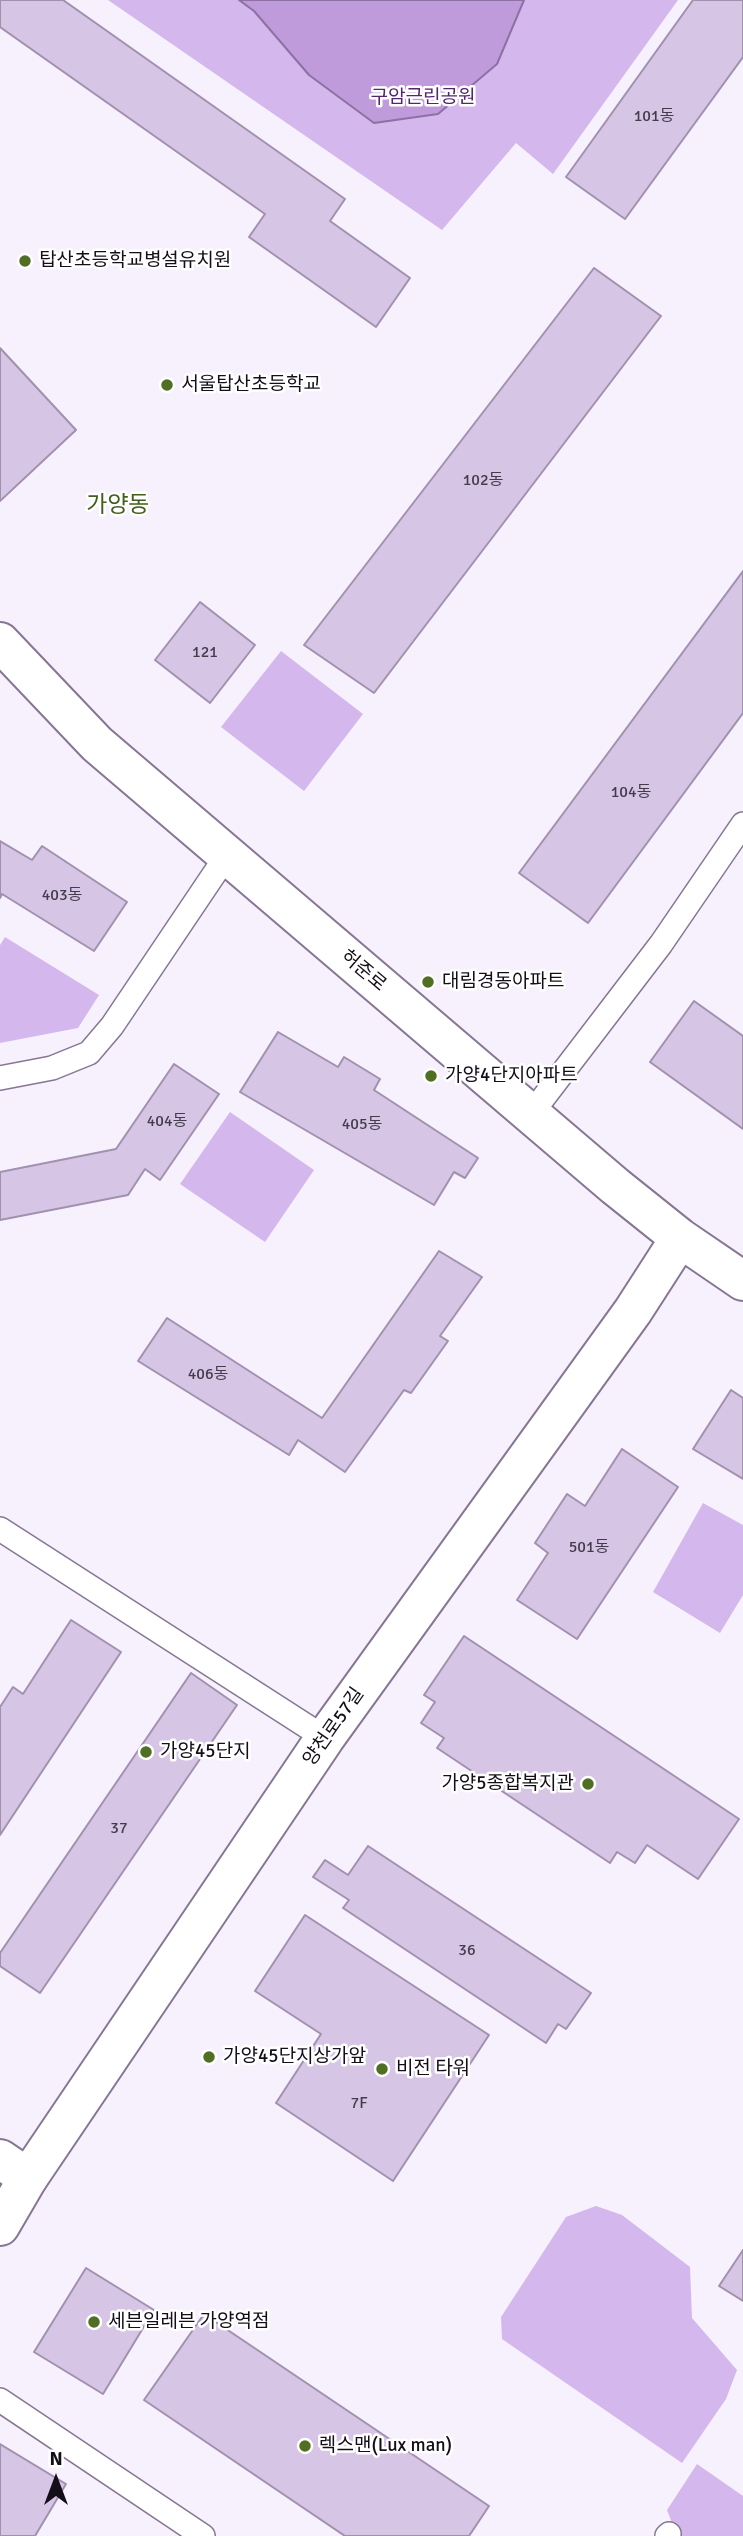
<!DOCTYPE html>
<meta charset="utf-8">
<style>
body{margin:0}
#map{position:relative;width:743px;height:2536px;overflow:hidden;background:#f7f0fd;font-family:Signika,sans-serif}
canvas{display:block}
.north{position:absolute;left:21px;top:2445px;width:70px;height:70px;-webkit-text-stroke:5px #fff;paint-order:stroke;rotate:0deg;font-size:19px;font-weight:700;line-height:28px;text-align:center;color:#140e19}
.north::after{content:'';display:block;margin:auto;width:24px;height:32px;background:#140e19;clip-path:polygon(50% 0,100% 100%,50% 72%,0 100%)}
</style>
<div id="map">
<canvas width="743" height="2536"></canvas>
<div class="north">N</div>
</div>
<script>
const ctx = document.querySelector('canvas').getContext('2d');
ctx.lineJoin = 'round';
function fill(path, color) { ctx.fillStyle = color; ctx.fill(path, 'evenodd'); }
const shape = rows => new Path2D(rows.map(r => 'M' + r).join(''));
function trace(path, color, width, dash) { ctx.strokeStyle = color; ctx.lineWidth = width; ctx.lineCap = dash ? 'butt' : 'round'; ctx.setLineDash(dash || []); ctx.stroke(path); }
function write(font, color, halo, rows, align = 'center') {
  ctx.font = font + ' Signika,"Noto Sans KR",sans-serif'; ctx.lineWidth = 5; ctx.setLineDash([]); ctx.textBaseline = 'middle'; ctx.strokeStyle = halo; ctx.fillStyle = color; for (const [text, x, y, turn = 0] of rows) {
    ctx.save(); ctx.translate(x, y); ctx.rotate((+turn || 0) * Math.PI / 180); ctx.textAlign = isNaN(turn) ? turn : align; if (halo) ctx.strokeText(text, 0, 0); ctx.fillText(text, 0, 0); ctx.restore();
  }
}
fill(shape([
 [108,0,678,0,553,174,516,143,442,230],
 [281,651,363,714,304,791,221,727],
 [5,937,99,995,78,1028,0,1043,0,945],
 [230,1112,314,1170,265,1242,180,1184],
 [703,1503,743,1525,743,1595,720,1633,653,1592],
 [596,2206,622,2215,690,2267,692,2318,737,2370,726,2399,682,2463,502,2339,501,2317,566,2217],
 [697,2464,743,2496,743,2536,677,2536,667,2510]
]), '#d4b8ed');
const water = shape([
 [239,0,524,0,497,64,438,114,374,123,309,75,254,11,239,0]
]);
fill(water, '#bf9bdc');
trace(water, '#8c71a2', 2);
const building = shape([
 [0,0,63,0,345,199,330,221,410,278,376,327,249,237,265,214,0,27,0,0],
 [693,0,743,0,743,57,625,219,566,177,693,0],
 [594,268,661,316,374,693,304,645,594,268],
 [0,348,76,430,0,501,0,348],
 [743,571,743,713,588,923,519,873,743,571],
 [200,602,255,645,210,703,155,660,200,602],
 [0,841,32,860,42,846,127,902,94,951,2,894,0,898,0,841],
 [694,1001,743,1036,743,1129,650,1062,694,1001],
 [278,1032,338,1067,344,1057,380,1079,374,1090,478,1158,465,1178,454,1172,434,1205,240,1092,278,1032],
 [174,1064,219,1094,160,1180,145,1169,128,1195,0,1220,0,1172,116,1149,174,1064],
 [439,1251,482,1277,440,1336,448,1341,411,1393,404,1390,345,1472,298,1440,289,1455,138,1361,167,1318,322,1418,439,1251],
 [731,1390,743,1398,743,1479,693,1449,731,1390],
 [622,1449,678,1487,577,1639,517,1600,548,1553,535,1543,567,1494,585,1506,622,1449],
 [71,1620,121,1652,0,1835,0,1707,13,1687,23,1694,71,1620],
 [464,1636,739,1819,698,1879,647,1845,635,1863,617,1852,610,1863,437,1748,444,1738,421,1723,435,1702,424,1695,464,1636],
 [191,1673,237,1705,40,1993,0,1966,0,1953,191,1673],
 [368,1846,591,1993,566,2029,558,2024,546,2043,343,1908,349,1900,313,1877,325,1860,348,1875,368,1846],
 [305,1915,489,2035,393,2181,276,2103,321,2034,255,1991,305,1915],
 [743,2250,743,2301,719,2286,743,2250],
 [86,2268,154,2310,103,2394,34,2352,86,2268],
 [204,2314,489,2506,469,2536,345,2536,144,2400,204,2314],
 [0,2444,66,2484,35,2536,0,2536,0,2444]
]);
fill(building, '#d6c5e5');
trace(building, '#a191af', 2);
const lane = shape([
 [0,1078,52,1068,89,1053,112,1026,227,855],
 [531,1114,661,944,743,824],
 [0,1529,325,1738],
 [0,2400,203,2536],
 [667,2536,669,2534]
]);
const street = shape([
 [0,2159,28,2178]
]);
const secondary = shape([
 [0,642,97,744,615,1186,680,1238,743,1281],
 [0,2226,28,2178,325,1738,633,1311,680,1238]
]);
trace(lane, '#867693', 26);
trace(street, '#867693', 42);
trace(secondary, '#867693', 42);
trace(lane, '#fff', 23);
trace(street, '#fff', 38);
trace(secondary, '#fff', 38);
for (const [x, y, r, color] of [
 [25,261,7,"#506f25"],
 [167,385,7,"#506f25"],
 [428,982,7,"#506f25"],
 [431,1076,7,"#506f25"],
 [146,1752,7,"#506f25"],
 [588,1784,7,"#506f25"],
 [209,2057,7,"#506f25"],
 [382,2069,7,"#506f25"],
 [94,2322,7,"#506f25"],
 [305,2446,7,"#506f25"]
]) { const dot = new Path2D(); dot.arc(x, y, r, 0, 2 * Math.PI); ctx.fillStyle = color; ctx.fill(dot); trace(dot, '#fff', 2.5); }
write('16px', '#443c4c', null, [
 ["101동",654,117],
 ["102동",483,481],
 ["121",205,653],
 ["104동",631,793],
 ["403동",62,896],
 ["404동",167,1122],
 ["405동",362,1125],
 ["406동",208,1375],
 ["501동",589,1548],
 ["37",119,1829],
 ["36",467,1951],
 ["7F",359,2104]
]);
write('19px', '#542672', '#fff', [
 ["구암근린공원",423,98]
]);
write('19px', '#140e19', '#fff', [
 ["탑산초등학교병설유치원",39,261],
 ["서울탑산초등학교",181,385],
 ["대림경동아파트",442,982],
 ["가양4단지아파트",445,1076],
 ["가양45단지",160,1752],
 ["가양5종합복지관",574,1784,"right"],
 ["가양45단지상가앞",223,2057],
 ["비전 타워",396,2069],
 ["세븐일레븐 가양역점",108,2322],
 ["렉스맨(Lux man)",319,2446]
], 'left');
write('19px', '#140e19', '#fff', [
 ["허준로",363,971,40],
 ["양천로57길",334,1727,-55]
]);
write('23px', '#435f1c', '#fff', [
 ["가양동",118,506]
]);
</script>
